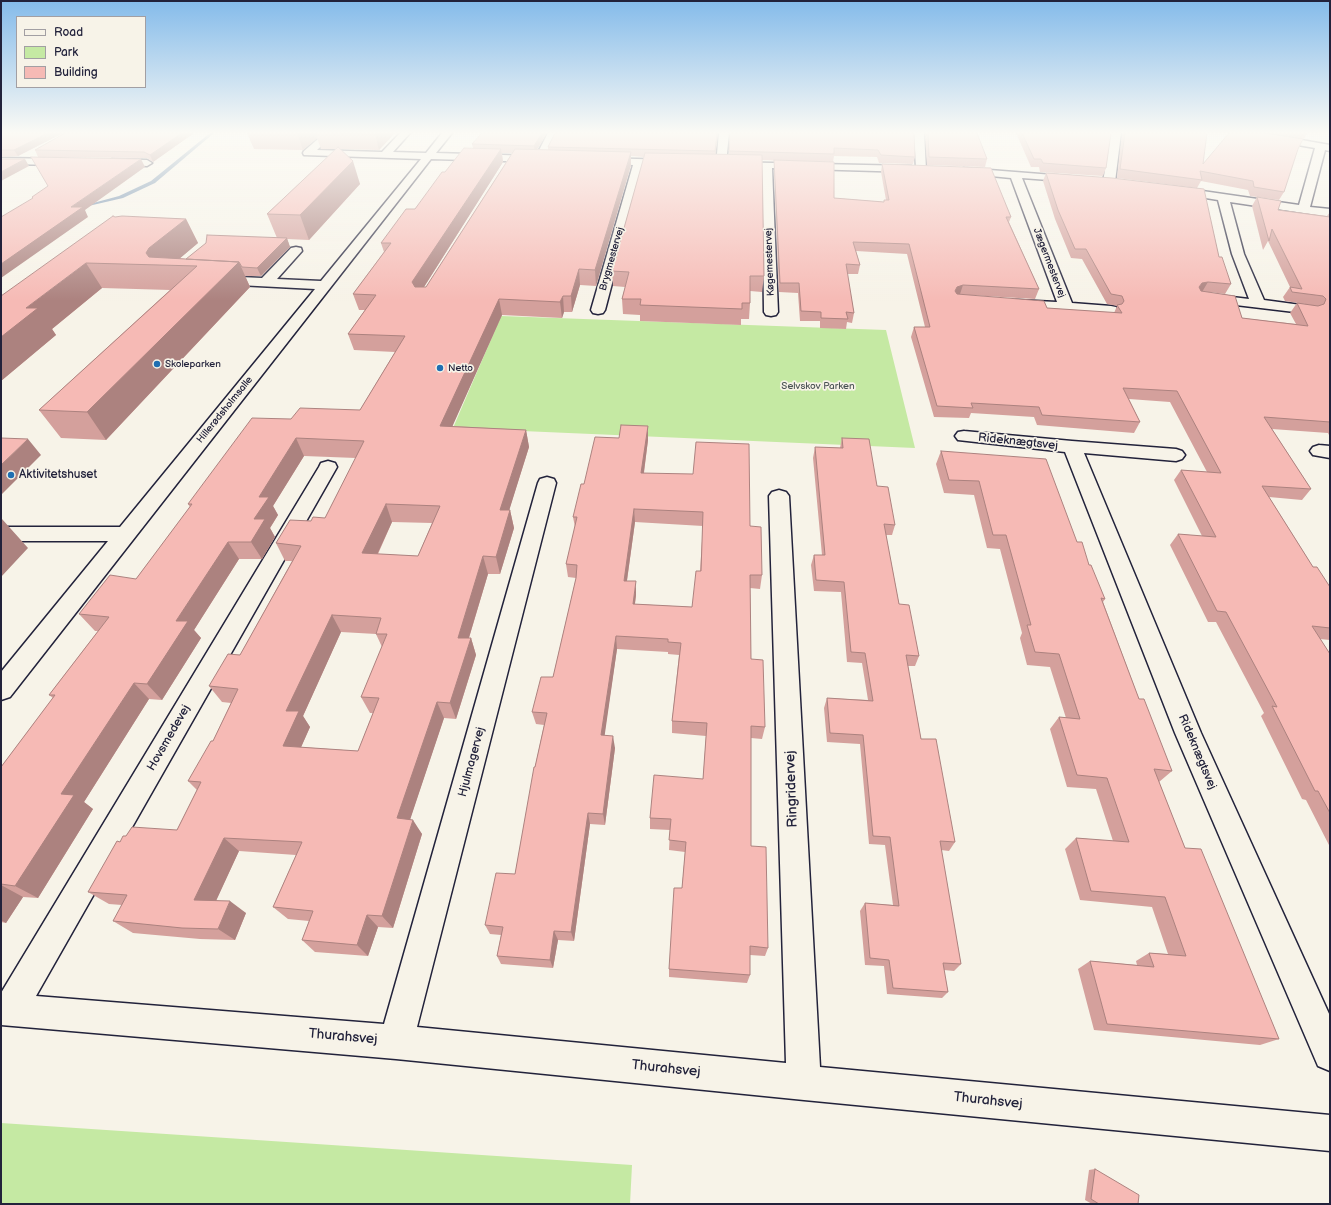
<!DOCTYPE html>
<meta charset="utf-8">
<style>
body{margin:0}
#map{position:relative;width:1331px;height:1205px;overflow:hidden;background:#f7f3e8;font-family:"Balsamiq Sans",sans-serif}
canvas{display:block}
.frame{position:absolute;inset:0;border:2px solid #22223b;pointer-events:none}
.legend{position:absolute;left:16px;top:16px;width:130px;height:72px;box-sizing:border-box;background:#f7f3e8;border:1px solid #a29fa3;margin:0;padding:5px 7px;list-style:none;font-size:12px;color:#22223b}
.legend li{display:flex;align-items:center;gap:8px;height:20px}
.legend b{width:20px;border:1px solid #a29fa3}
</style>
<div id="map">
<canvas width="1331" height="1205"></canvas>
<div class="frame"></div>
<ul class="legend">
<li><b style="height:5px;background:#f7f3e8"></b>Road</li>
<li><b style="height:11px;background:#c5e9a3"></b>Park</li>
<li><b style="height:11px;background:#f6bab5"></b>Building</li>
</ul>
</div>
<script>
const ctx = document.querySelector('canvas').getContext('2d');
ctx.lineJoin = 'round';
function fill(path, color) { ctx.fillStyle = color; ctx.fill(path, 'evenodd'); }
const shape = rows => new Path2D(rows.map(r => 'M' + r).join(''));
function trace(path, color, width, dash) { ctx.strokeStyle = color; ctx.lineWidth = width; ctx.lineCap = dash ? 'butt' : 'round'; ctx.setLineDash(dash || []); ctx.stroke(path); }
function write(font, color, halo, rows, align = 'center') {
  ctx.font = font + ' "Balsamiq Sans",sans-serif'; ctx.lineWidth = 3.5; ctx.setLineDash([]); ctx.textBaseline = 'middle'; ctx.strokeStyle = halo; ctx.fillStyle = color; for (const [text, x, y, turn = 0] of rows) {
    ctx.save(); ctx.translate(x, y); ctx.rotate((+turn || 0) * Math.PI / 180); ctx.textAlign = isNaN(turn) ? turn : align; if (halo) ctx.strokeText(text, 0, 0); ctx.fillText(text, 0, 0); ctx.restore();
  }
}
fill(shape([
 [501,316,886,330,915,448,453,428],
 [1,1123,632,1165,630,1204,1,1204]
]), '#c5e9a3');
fill(shape([
 [210,133,214,133,155,183,123,198,84,207,82,206,119,196,151,181,210,133]
]), '#6384a6');
const minor = shape([
 [325,133,331,133,333,135,317,150,382,152,400,133,410,133,393,152,426,153,442,133,452,133,436,153,536,156,548,133,558,133,545,159,540,162,431,159,10,697,1,700,1,672,108,541,1,541,1,527,120,527,315,289,219,284,214,283,212,280,214,277,219,276,262,278,291,248,296,247,301,248,302,251,277,279,321,281,421,159,304,155,303,153,304,151,325,133],
 [719,133,729,133,726,164,721,167,716,164,719,133],
 [914,133,924,133,926,169,925,171,921,172,916,170,911,172,772,168,778,312,776,315,771,316,766,315,764,312,762,168,732,167,728,166,727,164,728,162,911,166,916,168,914,133],
 [1111,133,1121,133,1115,182,1109,185,1103,182,1111,133],
 [1273,135,1330,145,1330,151,1325,150,1310,207,1330,209,1330,217,1230,202,1244,254,1264,300,1316,307,1318,310,1316,313,1311,314,1202,301,1200,298,1202,295,1207,294,1249,299,1232,254,1218,200,1175,193,1169,190,1175,187,1299,205,1315,148,1269,140,1268,138,1273,135],
 [1,158,64,159,69,162,64,165,1,164,1,158],
 [602,158,672,160,677,163,672,166,643,165,605,310,603,313,598,314,593,313,591,310,633,165,598,163,597,161,598,159,602,158],
 [112,159,147,160,152,163,147,166,108,164,107,162,112,159],
 [964,168,1079,177,1080,179,1079,181,1075,182,1022,178,1072,303,1111,306,1116,307,1118,310,1116,313,1111,314,1011,307,1009,304,1011,301,1016,300,1057,302,1011,178,960,173,959,171,960,169,964,168],
 [964,431,1072,441,1176,449,1182,451,1185,455,1182,459,1176,461,1084,453,1201,733,1330,1016,1330,1071,1318,1066,1175,733,1065,452,958,440,955,436,958,432,964,431],
 [1319,445,1330,446,1330,458,1313,455,1310,451,1313,447,1319,445],
 [328,461,335,463,337,467,36,996,384,1024,538,483,540,479,547,477,554,479,556,483,417,1027,786,1063,769,496,772,492,779,490,786,492,789,496,820,1067,1330,1115,1330,1151,804,1100,396,1059,1,1025,1,993,319,467,321,463,328,461]
]);
trace(minor, '#22223b', 3);
fill(minor, '#f7f3e8');
fill(shape([
 [1,133,63,133,18,156,1,157],
 [65,133,194,133,153,162,147,158,38,157,35,150],
 [247,133,395,133,379,150,340,149,360,184,309,240,287,239,290,247,261,276,245,276,250,287,106,440,61,438,39,410,170,290,102,288,52,329,56,335,1,381,115,217,186,219,198,243,180,258,186,259,277,238,267,214,336,149,321,149,317,138,303,150,254,149],
 [547,133,537,149,548,150,548,147,555,133,718,133,715,154,729,155,730,133,914,133,915,157,913,164,879,163,877,157,834,156,833,162,762,160,764,276,762,292,750,291,750,303,749,319,741,319,741,325,640,321,640,315,623,314,622,299,625,287,613,286,612,271,644,157,631,156,631,165,596,286,580,285,572,312,564,312,562,318,502,315,452,426,526,430,529,447,509,510,510,510,514,528,500,574,488,574,469,638,471,638,476,655,456,719,444,718,410,819,422,834,393,928,378,927,368,956,315,952,302,940,309,921,288,919,273,907,296,855,239,851,216,900,246,913,235,940,200,939,133,933,113,921,122,905,109,904,88,892,120,842,126,836,177,830,197,790,188,781,213,741,231,703,222,702,209,686,240,655,292,561,285,561,276,543,311,521,325,518,356,458,304,456,273,506,278,515,270,528,275,537,262,559,239,559,194,630,201,638,162,700,149,699,84,802,93,809,38,898,23,897,6,923,1,922,1,767,53,698,49,695,98,631,95,631,79,614,136,579,190,507,188,504,291,419,360,410,395,352,354,350,348,334,365,310,359,310,353,294,384,252,381,243,415,209,445,172,473,148,472,144],
 [502,153,512,153,426,287,424,287,503,162],
 [392,522,432,523,418,556,378,554],
 [341,632,376,634,382,647,361,697,370,713,373,713,358,751,301,747,310,727,303,716],
 [925,133,977,133,987,159,985,167,927,165],
 [1016,133,1111,133,1106,168,1103,176,1040,172,1039,167,1031,167],
 [1122,133,1207,133,1203,164,1297,149,1284,192,1279,200,1250,196,1248,190,1201,181,1197,188,1117,178],
 [1266,133,1307,133,1304,139],
 [774,160,834,198,884,202,884,200,886,200,881,172,882,164,1011,217,1009,222,1039,289,1035,299,969,295,1047,308,1114,313,1117,306,1107,304,1082,259,1071,258,1055,219,1043,181,1046,173,1219,257,1231,284,1225,294,1210,292,1242,318,1296,324,1290,313,1297,303,1312,305,1285,301,1283,297,1290,287,1268,241,1263,250,1252,206,1257,197,1278,210,1327,216,1330,212,1330,437,1328,433,1272,429,1311,489,1302,500,1269,497,1313,567,1330,587,1330,640,1320,639,1330,654,1330,847,1306,800,1302,799,1261,716,1264,713,1216,622,1208,622,1170,545,1178,534,1202,536,1174,480,1181,470,1207,472,1170,402,1129,399,1140,422,1134,433,1037,425,1034,417,971,413,969,418,934,417,911,337,914,327,925,327,907,254,856,251,860,265,858,274,847,274,854,313,852,323,847,322,846,329,820,328,820,321,800,321,798,293,779,292,774,169],
 [648,426,648,440,644,473,750,526,762,575,760,589,750,588,751,659,765,727,762,739,751,738,751,846,768,948,765,956,750,955,750,975,747,983,669,977,669,969,682,888,685,852,669,850,670,830,650,829,650,818,703,779,706,736,672,733,672,721,679,655,668,654,668,652,617,649,604,736,615,748,605,825,590,824,574,941,558,940,553,968,501,964,497,956,501,935,490,934,485,925,515,874,535,767,544,725,536,724,532,712,553,677,576,578,568,577,566,564,575,527,573,517,584,484,619,438],
 [635,522,703,526,700,571,692,607,635,604,636,595,627,581],
 [842,438,877,486,895,525,892,535,886,535,899,604,919,656,915,666,908,666,921,739,955,842,949,851,941,850,961,964,954,971,944,970,948,992,942,998,887,994,884,966,865,965,860,911,865,903,893,905,885,845,869,844,860,744,827,742,824,708,827,698,868,700,862,663,847,662,841,592,814,591,811,565,814,555,822,555,813,458,815,447,840,448],
 [941,451,1077,542,1089,565,1105,599,1103,602,1139,699,1172,771,1159,782,1185,848,1279,1039,1260,1045,1094,1030,1078,969,1090,961,1137,965,1136,961,1149,953,1168,954,1152,907,1080,900,1065,849,1076,838,1113,841,1096,789,1067,787,1050,729,1059,717,1066,718,1050,667,1027,665,1020,638,1022,633,1000,549,987,548,974,495,944,493,936,464],
 [1095,1169,1138,1204,1092,1204,1085,1200,1089,1170]
]), '#d4a09c');
fill(shape([
 [48,133,63,133,18,156,14,150],
 [182,133,194,133,153,162,150,155],
 [297,133,316,133,317,138,303,150],
 [376,133,395,133,379,150,375,134],
 [542,133,547,133,535,153,534,146],
 [717,133,718,133,715,158,715,151],
 [501,149,503,162,417,298,412,282],
 [631,152,631,165,596,286,595,270],
 [25,159,29,166,1,181,1,172],
 [141,159,145,167,85,210,88,217,1,278,1,264,71,207],
 [353,161,360,184,309,240,300,215],
 [186,219,198,243,172,265,157,265,149,248],
 [287,238,290,247,261,276,257,268],
 [149,248,157,265,152,264,146,253],
 [239,262,250,287,106,440,87,412],
 [86,263,102,288,52,329,56,335,1,381,1,337,26,308],
 [579,269,580,285,572,312,571,296],
 [1208,282,1202,292,1197,293,1199,287,1202,283],
 [963,285,960,294,954,296,955,291,957,287],
 [563,296,564,312,562,318,560,302],
 [499,299,502,315,445,443,440,426],
 [648,426,648,440,642,486,641,473],
 [526,430,529,447,504,527,500,510],
 [296,438,304,456,273,506,278,515,270,528,275,537,262,559,251,542,254,519,259,497],
 [28,439,41,455,1,495,1,465],
 [386,504,392,522,370,570,362,553],
 [634,509,635,522,625,594,624,581],
 [510,510,514,528,500,574,496,557],
 [2,519,28,548,1,577,1,520],
 [228,542,239,559,194,630,201,638,162,700,147,684,176,621],
 [483,556,488,574,464,654,458,638],
 [636,581,636,595,633,617,633,604],
 [332,615,341,632,303,716,310,727,295,761,283,746,286,711],
 [616,636,617,649,603,747,601,735],
 [471,638,476,655,456,719,450,703],
 [134,683,149,699,84,802,93,809,38,898,15,886,61,794],
 [437,702,444,718,406,832,397,818],
 [613,736,615,748,605,825,603,814],
 [588,813,590,824,574,941,571,932],
 [413,820,422,834,393,928,382,916],
 [224,838,239,851,211,912,194,900],
 [1,885,23,897,6,923,1,920],
 [230,901,246,913,235,940,218,929],
 [367,915,378,927,368,956,357,945],
 [554,931,558,940,553,968,550,960]
]), '#ac827f');
const building = shape([
 [1,133,48,133,14,150,1,150,1,133],
 [65,133,182,133,150,155,144,152,35,150,65,133],
 [332,133,376,133,375,134,332,133],
 [482,133,542,133,534,146,472,144,482,133],
 [555,133,717,133,715,151,548,147,555,133],
 [730,133,914,133,915,157,881,155,878,150,834,148,834,154,729,151,730,133],
 [928,133,977,133,987,159,929,157,928,133],
 [1022,133,1111,133,1106,168,1043,163,1041,159,1034,159,1022,133],
 [1125,133,1207,133,1203,164,1229,133,1265,133,1303,139,1298,149,1284,192,1254,187,1253,181,1200,171,1202,180,1120,169,1125,133],
 [338,147,353,161,300,215,267,214,338,147],
 [464,148,501,149,412,282,415,287,426,287,515,149,631,152,595,270,579,269,571,296,563,296,560,302,499,299,440,426,526,430,500,510,510,510,496,557,483,556,458,638,471,638,450,703,437,702,397,818,413,820,382,916,367,915,357,945,302,940,313,911,273,907,302,842,224,838,194,900,230,901,218,929,182,928,113,921,127,895,88,892,117,841,120,842,123,836,126,836,132,827,177,830,201,782,188,781,211,741,213,741,238,689,209,686,228,654,240,655,301,546,276,543,290,520,311,521,313,517,325,518,364,441,296,438,259,497,269,497,254,519,265,519,251,542,228,542,176,621,188,621,147,684,134,683,61,794,74,795,15,886,1,884,1,767,55,695,49,695,109,617,79,614,110,575,136,579,192,504,188,504,252,418,291,419,300,408,360,410,405,336,348,334,376,295,353,294,391,243,381,243,406,209,415,209,442,172,445,172,464,148],
 [386,504,440,506,418,556,362,553,386,504],
 [332,615,381,618,376,634,387,634,361,697,379,698,358,751,283,746,299,711,286,711,332,615],
 [645,153,762,155,764,276,750,276,750,303,742,303,742,309,640,305,641,299,622,299,629,272,612,271,645,153],
 [31,157,141,159,71,207,83,207,1,264,1,217,33,198,32,197,48,186,31,157],
 [1,159,25,159,1,172,1,159],
 [774,160,834,162,834,198,884,202,884,200,889,200,882,164,991,168,1011,217,1006,217,1039,289,963,285,957,287,955,291,957,294,1044,301,1047,308,1122,313,1117,305,1122,304,1124,301,1122,296,1111,294,1086,249,1075,249,1058,210,1046,173,1112,178,1204,189,1219,257,1222,257,1231,284,1208,282,1202,283,1199,287,1201,291,1235,296,1242,318,1308,326,1297,303,1318,306,1324,304,1326,299,1323,296,1292,292,1290,287,1302,289,1272,229,1269,241,1257,197,1281,201,1278,210,1330,217,1330,422,1264,417,1311,489,1262,486,1313,567,1317,567,1330,587,1330,628,1312,626,1330,654,1330,813,1318,791,1315,791,1272,706,1277,707,1226,612,1217,611,1178,534,1216,537,1181,470,1221,473,1177,391,1123,388,1140,422,1042,415,1039,407,971,403,973,408,937,406,914,327,930,327,909,244,853,242,860,265,846,264,854,313,846,312,848,319,821,318,821,312,801,311,799,283,780,283,774,160],
 [113,216,115,217,122,216,186,219,149,248,146,253,149,257,239,262,87,412,39,410,197,266,86,263,26,308,38,308,1,337,1,296,113,216],
 [207,235,287,238,257,268,242,267,239,262,186,259,206,243,207,235],
 [621,425,648,426,641,473,693,474,696,442,749,444,750,526,761,527,762,575,750,575,751,659,763,660,765,727,751,726,751,846,766,847,768,948,750,946,750,975,669,969,674,888,682,888,686,842,669,840,671,819,650,818,654,775,703,779,707,723,672,721,681,643,668,642,668,639,616,636,601,735,613,736,603,814,588,813,571,932,554,931,550,960,497,956,503,927,485,925,496,873,515,874,534,767,535,767,547,713,532,712,541,677,553,677,576,578,577,565,566,564,577,517,573,517,581,484,584,484,595,437,619,438,621,425],
 [634,509,703,512,701,571,696,571,692,607,633,604,636,581,624,581,634,509],
 [1,438,28,439,1,465,1,438],
 [842,438,869,439,877,486,888,487,895,525,884,524,899,604,909,605,919,656,906,655,921,739,936,739,955,842,940,841,961,964,943,963,948,992,893,988,889,960,870,958,865,903,899,906,890,837,873,836,863,735,830,733,827,698,873,701,865,653,851,652,844,582,816,580,814,555,825,555,815,447,843,448,842,438],
 [941,451,1046,459,1077,542,1082,542,1089,565,1091,565,1105,599,1101,598,1139,699,1144,699,1172,771,1154,769,1185,848,1201,849,1279,1039,1107,1024,1090,961,1154,967,1149,953,1186,956,1165,897,1091,891,1076,838,1129,842,1107,778,1077,775,1059,717,1080,719,1059,654,1035,652,1027,625,1031,625,1006,535,993,535,979,481,949,480,941,451],
 [1095,1169,1139,1195,1138,1204,1099,1204,1091,1199,1095,1169]
]);
fill(building, '#f6bab5');
trace(building, '#ac827f', 1);
const sky = ctx.createLinearGradient(0, 0, 0, 301);
sky.addColorStop(0, '#84bbea');
sky.addColorStop(0.44, '#fbfaf5');
sky.addColorStop(1, '#fbfaf500');
ctx.fillStyle = sky;
ctx.fillRect(0, 0, 1331, 301);
for (const [x, y, r, color] of [
 [157,364,4,"#1f6fb2"],
 [440,368,4,"#1f6fb2"],
 [11,475,4,"#1f6fb2"]
]) { const dot = new Path2D(); dot.arc(x, y, r, 0, 2 * Math.PI); ctx.fillStyle = color; ctx.fill(dot); trace(dot, '#f7f3e8', 1.5); }
write('10px', '#22223b', '#f7f3e8', [
 ["Brygmestervej",612,259,-74],
 ["Køgemestervej",770,262,-92],
 ["Jægermestervej",1049,263,69],
 ["Hillerødsholmsalle",225,410,-51]
]);
write('10px', '#22223b', '#f7f3e8', [
 ["Skoleparken",165,364],
 ["Netto",448,368]
], 'left');
write('10px', '#4b5455', '#f7f3e8', [
 ["Selvskov Parken",818,386]
]);
write('12px', '#22223b', '#f7f3e8', [
 ["Rideknægtsvej",1018,442,6],
 ["Hovsmedevej",169,738,-60],
 ["Rideknægtsvej",1197,752,67],
 ["Hjulmagervej",472,762,-75]
]);
write('12px', '#22223b', '#f7f3e8', [
 ["Aktivitetshuset",19,475]
], 'left');
write('14px', '#22223b', '#f7f3e8', [
 ["Ringridervej",792,789,-92],
 ["Thurahsvej",343,1037,5],
 ["Thurahsvej",666,1069,6],
 ["Thurahsvej",988,1101,6]
]);
</script>
